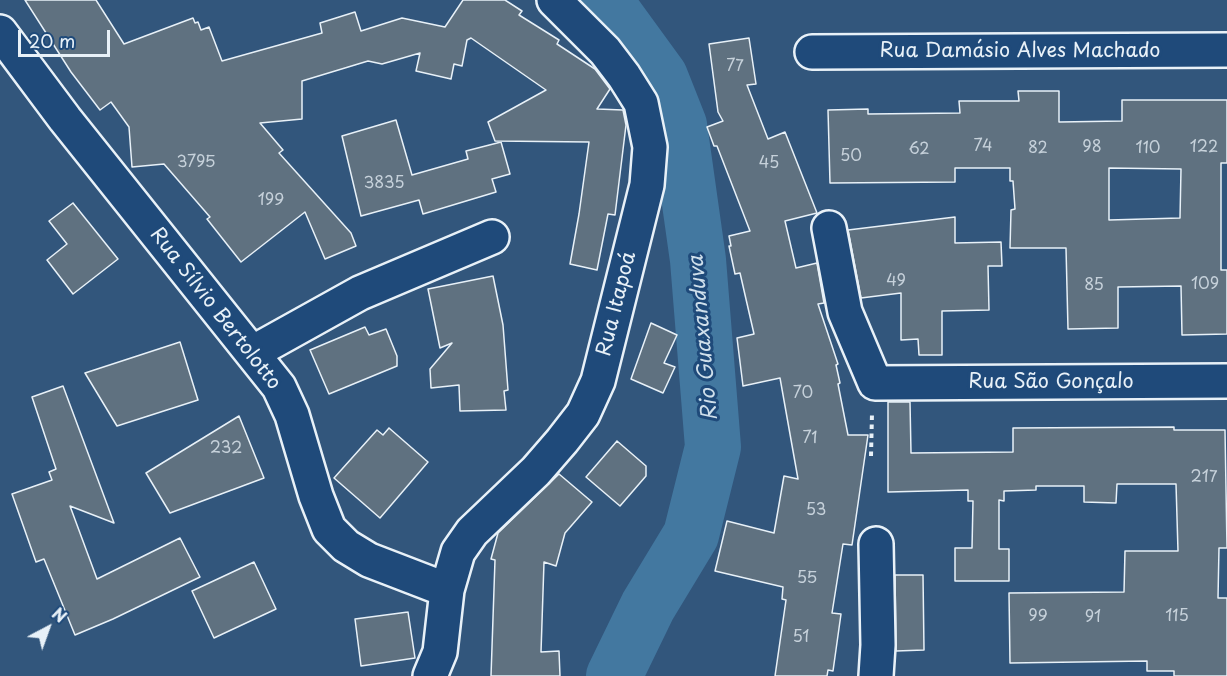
<!DOCTYPE html>
<meta charset="utf-8">
<style>
body{margin:0}
#map{position:relative;width:1227px;height:676px;overflow:hidden;background:#32567c;font-family:"Playpen Sans",sans-serif}
canvas{display:block}
.north{position:absolute;left:18px;top:598px;width:60px;height:60px;-webkit-text-stroke:4px #1f4a7a;paint-order:stroke;rotate:41deg;font-size:16px;font-weight:700;line-height:24px;text-align:center;color:#e8f1f8}
.north::after{content:'';display:block;margin:auto;width:21px;height:27px;background:#e8f1f8;clip-path:polygon(50% 0,100% 100%,50% 72%,0 100%)}
.scale{position:absolute;left:18px;top:30px;width:92px;height:27px;box-sizing:border-box;border:3px solid #e8f1f8;border-top:0;padding-left:8px;font-size:18px;line-height:21px;white-space:nowrap;color:#e8f1f8;-webkit-text-stroke:4px #1f4a7a;paint-order:stroke}
</style>
<div id="map">
<canvas width="1227" height="676"></canvas>
<div class="north">N</div>
<div class="scale">20 m</div>
</div>
<script>
const ctx = document.querySelector('canvas').getContext('2d');
ctx.lineJoin = 'round';
const shape = rows => new Path2D(rows.map(r => 'M' + r).join(''));
function trace(path, color, width, dash) { ctx.strokeStyle = color; ctx.lineWidth = width; ctx.lineCap = dash ? 'butt' : 'round'; ctx.setLineDash(dash || []); ctx.stroke(path); }
function fill(path, color) { ctx.fillStyle = color; ctx.fill(path, 'evenodd'); }
function write(font, color, halo, rows, align = 'center') {
  ctx.font = font + ' "Playpen Sans",sans-serif'; ctx.lineWidth = 6; ctx.setLineDash([]); ctx.textBaseline = 'middle'; ctx.strokeStyle = halo; ctx.fillStyle = color; for (const [text, x, y, turn = 0] of rows) {
    ctx.save(); ctx.translate(x, y); ctx.rotate((+turn || 0) * Math.PI / 180); ctx.textAlign = isNaN(turn) ? turn : align; if (halo) ctx.strokeText(text, 0, 0); ctx.fillText(text, 0, 0); ctx.restore();
  }
}
trace(shape([
 [604,0,660,77,679,125,698,260,713,447,691,535,648,606,614,676]
]), '#4378a0', 56);
const building = shape([
 [25,0,96,0,124,44,193,18,195,23,198,22,201,30,209,27,222,61,322,33,320,23,355,12,361,31,402,18,445,27,463,0,505,0,522,11,519,15,559,40,557,44,595,69,610,89,597,109,623,110,626,125,615,215,608,214,597,270,570,264,579,214,589,142,495,141,488,122,546,90,471,38,467,40,462,66,454,64,451,79,416,71,420,53,382,64,368,61,302,81,302,119,260,123,283,150,279,153,351,233,356,246,325,259,305,212,241,262,207,219,210,217,164,164,132,167,129,127,111,102,100,110,71,72,25,0],
 [749,38,756,84,747,85,768,139,785,132,817,213,785,221,796,268,817,263,824,303,818,304,838,364,836,365,840,383,838,384,848,435,868,435,852,545,843,544,832,613,841,614,833,671,828,670,827,676,775,676,786,600,782,599,783,587,715,571,727,521,774,533,784,476,798,479,780,378,743,386,737,338,754,334,740,273,735,274,729,246,731,246,729,236,750,231,717,146,714,146,707,127,723,121,718,112,709,44,749,38],
 [1018,91,1059,91,1059,122,1122,121,1122,100,1227,100,1227,163,1221,163,1221,270,1227,270,1227,334,1182,335,1181,286,1118,287,1118,328,1068,329,1066,248,1010,248,1011,210,1015,209,1013,181,1010,181,1010,168,955,168,955,182,830,183,828,110,868,109,868,114,960,113,959,101,1019,101,1018,91],
 [1109,168,1181,169,1180,218,1109,220,1109,168],
 [396,120,412,175,468,159,466,151,501,142,510,174,492,179,496,192,423,214,419,200,361,216,342,136,396,120],
 [73,203,118,259,73,294,47,260,67,244,49,221,73,203],
 [955,217,955,243,1001,242,1002,266,988,266,989,310,942,311,942,355,919,355,918,339,901,340,901,293,861,298,848,230,955,217],
 [493,276,503,325,508,390,504,391,506,410,460,411,459,385,431,388,430,369,452,343,440,348,428,289,493,276],
 [651,323,677,335,664,363,675,367,663,393,631,379,651,323],
 [365,327,369,335,386,329,397,356,397,366,329,394,310,350,365,327],
 [180,342,198,400,117,426,85,373,180,342],
 [63,386,114,523,70,506,97,579,180,538,200,577,113,619,75,635,44,559,36,562,12,494,52,480,49,472,56,469,32,397,63,386],
 [888,402,910,402,911,453,1013,452,1013,428,1174,427,1174,430,1225,430,1227,548,1219,548,1218,598,1227,598,1227,676,1174,676,1174,671,1147,671,1147,661,1010,663,1009,593,1124,592,1125,551,1178,551,1176,484,1117,484,1116,503,1084,502,1084,486,1036,486,1036,490,1004,491,1004,501,999,500,999,549,1009,549,1009,581,955,581,955,548,972,548,973,501,968,501,968,490,888,492,888,402],
 [239,416,264,478,170,513,146,473,239,416],
 [389,428,428,462,380,518,334,478,377,430,383,435,389,428],
 [617,441,646,466,646,476,620,506,586,477,617,441],
 [559,474,592,502,565,533,556,566,544,562,541,652,559,651,560,676,491,676,495,560,491,559,498,533,559,474],
 [254,562,276,609,214,638,192,591,254,562],
 [895,575,923,575,924,650,896,651,895,575],
 [408,612,415,658,361,666,355,619,408,612]
]);
fill(building, '#5f7180');
trace(building, '#e8f1f8', 1.5);
const minor = shape([
 [0,32,65,119,279,387,292,415,316,496,329,529,346,546,369,560,447,590],
 [812,52,1227,50],
 [829,228,845,312,875,383,1227,381],
 [252,353,360,293,492,237],
 [430,676,440,652,447,590,458,552,472,532,536,471,562,441,583,414,598,381,647,185,650,147,641,103,624,76,605,51,554,0],
 [876,676,878,645,876,544]
]);
trace(minor, '#e8f1f8', 38);
trace(shape([
 [871,456,872,413]
]), '#e8f1f8', 4, [4.5, 4.5]);
trace(minor, '#1f4a7a', 33);
write('16px', '#c6d1da', null, [
 ["77",735,67],
 ["74",983,147],
 ["98",1092,148],
 ["122",1204,148],
 ["82",1038,149],
 ["110",1148,149],
 ["62",919,150],
 ["50",851,157],
 ["3795",196,163],
 ["45",769,164],
 ["3835",384,184],
 ["199",271,201],
 ["49",896,282],
 ["109",1205,285],
 ["85",1094,286],
 ["70",803,394],
 ["71",810,439],
 ["232",226,449],
 ["217",1204,478],
 ["53",816,511],
 ["55",807,579],
 ["99",1038,617],
 ["115",1177,617],
 ["91",1093,618],
 ["51",801,638]
]);
write('20px', '#e8f1f8', '#1f4a7a', [
 ["Rua Damásio Alves Machado",1020,51],
 ["Rua Itapoá",617,304,-76],
 ["Rua Sílvio Bertolotto",215,309,52],
 ["Rua São Gonçalo",1051,382]
]);
write('italic 21px', '#cfdfeb', '#1f4a7a', [
 ["Rio Guaxanduva",704,338,-95]
]);
</script>
